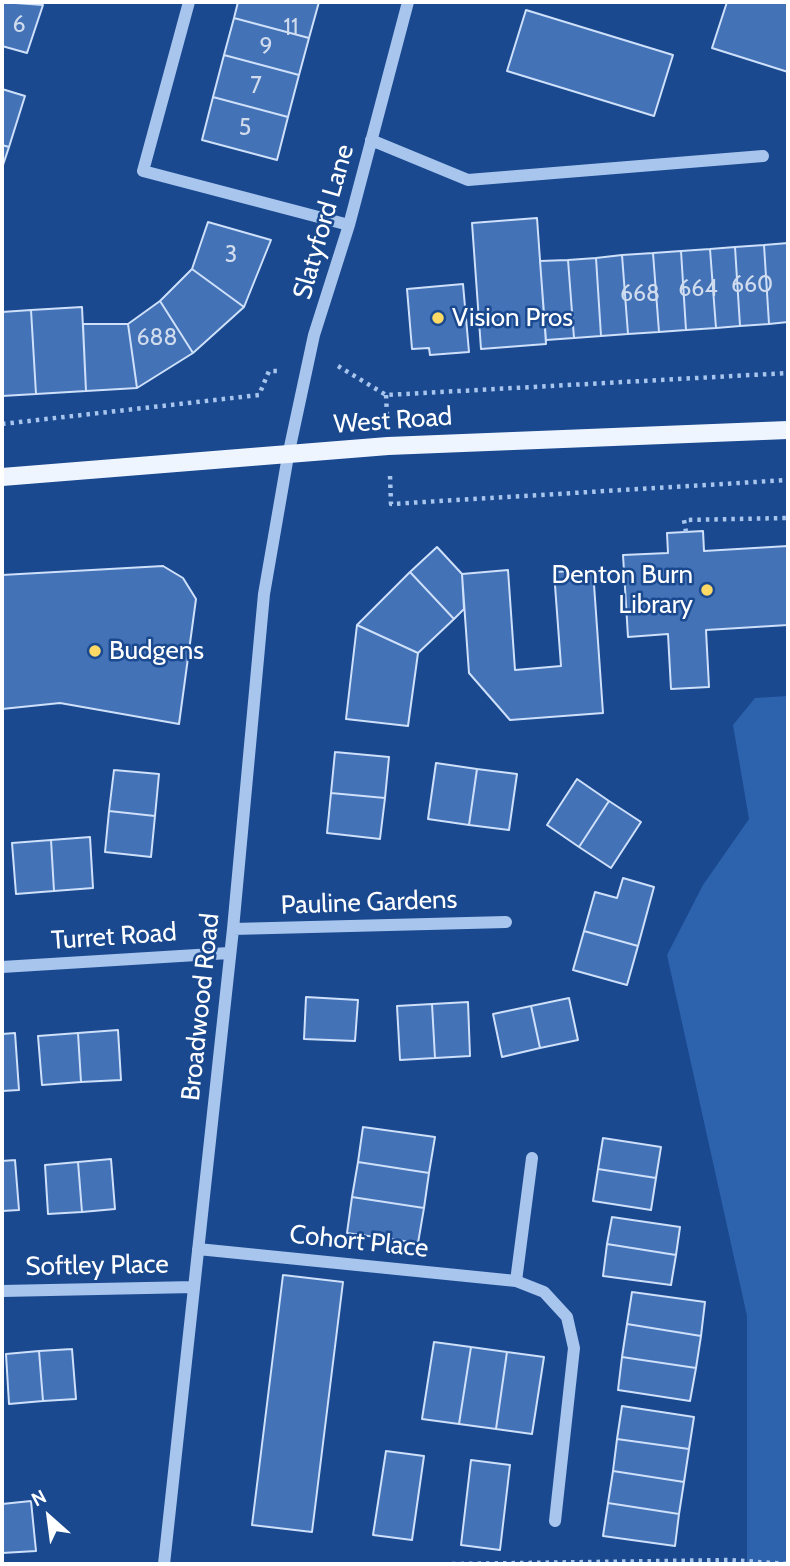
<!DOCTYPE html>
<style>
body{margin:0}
#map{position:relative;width:790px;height:1566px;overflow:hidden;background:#1a498f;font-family:Cabin,sans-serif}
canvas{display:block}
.frame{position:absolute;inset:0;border:4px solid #fff;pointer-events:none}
.north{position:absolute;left:14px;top:1482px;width:70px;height:70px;-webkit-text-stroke:5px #1a498f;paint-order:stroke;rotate:332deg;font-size:19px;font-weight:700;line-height:28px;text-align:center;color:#fff}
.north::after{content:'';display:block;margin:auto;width:24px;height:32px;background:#fff;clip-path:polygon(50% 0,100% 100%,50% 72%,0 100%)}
</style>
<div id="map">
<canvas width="790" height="1566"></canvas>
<div class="frame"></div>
<div class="north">N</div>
</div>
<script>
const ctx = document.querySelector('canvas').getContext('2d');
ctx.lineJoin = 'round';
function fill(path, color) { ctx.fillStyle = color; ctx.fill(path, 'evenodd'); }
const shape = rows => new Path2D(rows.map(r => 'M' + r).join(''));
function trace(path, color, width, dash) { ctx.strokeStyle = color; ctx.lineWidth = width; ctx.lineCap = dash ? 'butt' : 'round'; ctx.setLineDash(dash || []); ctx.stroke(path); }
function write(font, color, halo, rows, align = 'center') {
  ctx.font = font + ' Cabin,sans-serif'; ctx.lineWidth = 5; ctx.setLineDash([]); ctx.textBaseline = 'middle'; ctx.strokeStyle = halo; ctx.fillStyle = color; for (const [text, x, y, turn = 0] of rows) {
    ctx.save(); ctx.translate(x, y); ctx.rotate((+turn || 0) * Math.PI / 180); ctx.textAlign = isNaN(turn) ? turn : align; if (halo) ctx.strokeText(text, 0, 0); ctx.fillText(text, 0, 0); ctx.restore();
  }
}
fill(shape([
 [788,696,788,1564,747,1564,747,1316,667,955,703,885,749,819,733,725,755,698]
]), '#2d62ad');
const building = shape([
 [2,2,43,5,27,53,2,46,2,2],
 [238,2,319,2,309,38,234,18,238,2],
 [727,2,788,2,788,72,712,48,727,2],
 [526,10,673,55,654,116,507,71,526,10],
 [234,18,309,38,299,75,224,55,234,18],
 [224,55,299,75,288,117,213,97,224,55],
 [2,89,25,96,9,147,2,145,2,89],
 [213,97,288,117,277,160,202,140,213,97],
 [2,145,9,147,2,168,2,145],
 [537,218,546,344,481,349,472,223,537,218],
 [208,222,271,240,244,307,192,269,208,222],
 [788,243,788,322,769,324,764,245,788,243],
 [764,245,769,324,740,326,735,247,764,245],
 [735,247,740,326,716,328,710,249,735,247],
 [710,249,716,328,686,330,681,251,710,249],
 [681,251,686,330,659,332,653,253,681,251],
 [653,253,659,332,628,334,622,255,653,253],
 [622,255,628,334,601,336,596,258,622,255],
 [596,258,601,336,574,338,568,260,596,258],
 [568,260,574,338,546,340,540,261,568,260],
 [192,269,244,307,193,353,160,301,192,269],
 [463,284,469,352,430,355,429,348,412,349,407,289,463,284],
 [160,301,193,353,137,388,128,324,160,301],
 [82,307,86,391,36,394,31,310,82,307],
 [31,310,36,394,2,396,2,312,31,310],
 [83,324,128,324,137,388,86,391,83,324],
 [703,531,704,551,788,546,788,625,706,630,709,687,671,689,668,634,628,637,623,555,668,553,667,533,703,531],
 [437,547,462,574,464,609,454,619,410,572,437,547],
 [163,566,183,578,196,599,179,724,60,703,2,709,2,575,163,566],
 [508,570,515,670,561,666,554,572,593,570,603,713,510,720,469,673,462,574,508,570],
 [410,572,454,619,418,653,357,625,410,572],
 [357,625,418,653,408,726,346,719,357,625],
 [335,752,389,757,385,798,331,793,335,752],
 [436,763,477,769,469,825,428,819,436,763],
 [477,769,517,774,509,830,469,825,477,769],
 [114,770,159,774,155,816,109,811,114,770],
 [577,779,609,801,579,847,547,825,577,779],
 [331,793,385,798,380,839,327,833,331,793],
 [609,801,641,822,611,868,579,847,609,801],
 [109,811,155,816,151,857,105,852,109,811],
 [90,837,93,888,54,891,51,840,90,837],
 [51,840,54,891,16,894,12,843,51,840],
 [623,878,654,887,638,946,584,931,595,892,617,898,623,878],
 [584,931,638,946,627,985,573,970,584,931],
 [306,997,358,1000,355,1041,304,1039,306,997],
 [569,998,578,1040,540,1048,531,1006,569,998],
 [468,1002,470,1056,435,1058,432,1004,468,1002],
 [432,1004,435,1058,400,1060,397,1006,432,1004],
 [531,1006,540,1048,502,1057,493,1014,531,1006],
 [118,1030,121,1080,81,1082,78,1033,118,1030],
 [15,1033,19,1090,2,1091,2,1034,15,1033],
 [78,1033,81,1082,42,1085,38,1036,78,1033],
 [363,1127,435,1137,429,1173,358,1162,363,1127],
 [603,1138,661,1147,656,1178,598,1169,603,1138],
 [111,1159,115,1209,82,1212,78,1162,111,1159],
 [15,1160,19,1210,2,1211,2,1161,15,1160],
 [78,1162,82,1212,48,1214,45,1165,78,1162],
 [358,1162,429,1173,424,1208,352,1197,358,1162],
 [598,1169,656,1178,651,1210,593,1201,598,1169],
 [352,1197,424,1208,418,1243,347,1233,352,1197],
 [612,1217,680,1227,676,1255,607,1244,612,1217],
 [607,1244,676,1255,671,1285,603,1276,607,1244],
 [283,1275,343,1282,312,1532,252,1525,283,1275],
 [632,1292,705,1302,701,1336,627,1324,632,1292],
 [627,1324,701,1336,696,1368,622,1357,627,1324],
 [434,1342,471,1347,459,1424,422,1419,434,1342],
 [471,1347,507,1352,496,1429,459,1424,471,1347],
 [72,1349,76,1399,43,1401,39,1351,72,1349],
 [39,1351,43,1401,9,1404,6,1354,39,1351],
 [507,1352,544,1357,532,1434,496,1429,507,1352],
 [622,1357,696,1368,690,1401,618,1390,622,1357],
 [622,1406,694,1417,689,1449,617,1439,622,1406],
 [617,1439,689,1449,684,1482,613,1471,617,1439],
 [386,1451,424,1456,412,1540,373,1535,386,1451],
 [471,1460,510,1465,500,1550,461,1545,471,1460],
 [613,1471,684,1482,679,1514,608,1503,613,1471],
 [31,1501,36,1551,2,1553,2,1504,31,1501],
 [608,1503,679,1514,675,1546,603,1536,608,1503]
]);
fill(building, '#4372b7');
trace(building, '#cee0fa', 2);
trace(shape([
 [338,366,386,395,788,373],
 [386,395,387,415],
 [2,424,259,395,269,371,277,371],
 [390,476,391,504,788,480],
 [686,532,684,520,788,518],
 [452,1564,730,1560,788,1564]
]), '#a8c5ee', 4.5, [3.5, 5]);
trace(shape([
 [189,2,143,171,349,225],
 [371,140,468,180,763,156],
 [233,929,506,922],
 [2,967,229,953],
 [532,1158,516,1281,544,1292,567,1317,574,1348,555,1521],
 [198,1249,516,1281],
 [2,1291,194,1287],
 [164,1564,233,929,264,594,288,456,314,335,349,225,408,2]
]), '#a8c5ee', 12);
trace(shape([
 [2,477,388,446,788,430]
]), '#eff5ff', 18);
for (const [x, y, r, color] of [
 [438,318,7,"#ffd965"],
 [707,590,7,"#ffd965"],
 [95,651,7,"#ffd965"]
]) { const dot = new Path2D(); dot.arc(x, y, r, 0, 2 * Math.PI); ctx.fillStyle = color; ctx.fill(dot); trace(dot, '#1a498f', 2.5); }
write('23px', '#d0dced', null, [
 ["6",19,25],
 ["11",291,28],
 ["9",266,47],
 ["7",256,86],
 ["5",245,128],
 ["3",231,255],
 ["660",752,285],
 ["664",698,289],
 ["668",640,294],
 ["688",157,338]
]);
write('26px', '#fff', '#1a498f', [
 ["Slatyford Lane",324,222,-74],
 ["West Road",393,421,-4],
 ["Pauline Gardens",369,903,-2],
 ["Turret Road",114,937,-4],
 ["Broadwood Road",201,1007,-84],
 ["Cohort Place",359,1242,6],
 ["Softley Place",97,1266,-1]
]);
write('26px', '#fff', '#1a498f', [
 ["Vision Pros",452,318],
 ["Denton Burn",693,575,"right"],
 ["Library",693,605,"right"],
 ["Budgens",109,651]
], 'left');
</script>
